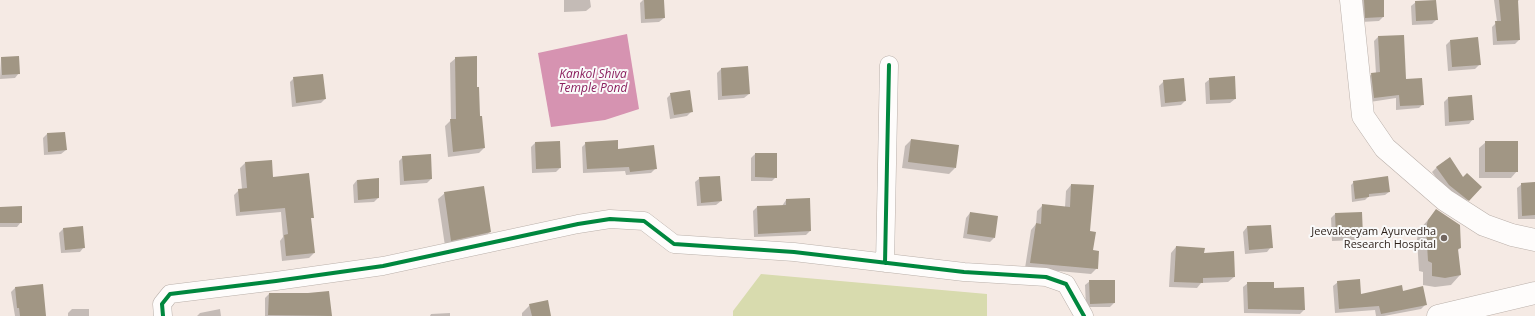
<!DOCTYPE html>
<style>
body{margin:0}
canvas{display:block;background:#f5eae4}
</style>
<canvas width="1535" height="316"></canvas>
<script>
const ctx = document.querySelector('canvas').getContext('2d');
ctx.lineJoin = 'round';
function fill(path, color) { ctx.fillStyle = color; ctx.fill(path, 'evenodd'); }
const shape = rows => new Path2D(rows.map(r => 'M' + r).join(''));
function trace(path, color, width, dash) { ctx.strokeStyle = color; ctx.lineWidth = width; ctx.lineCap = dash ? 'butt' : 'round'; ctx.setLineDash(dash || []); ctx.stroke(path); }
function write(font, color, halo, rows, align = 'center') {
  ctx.font = font + ' "Open Sans",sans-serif'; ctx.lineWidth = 4; ctx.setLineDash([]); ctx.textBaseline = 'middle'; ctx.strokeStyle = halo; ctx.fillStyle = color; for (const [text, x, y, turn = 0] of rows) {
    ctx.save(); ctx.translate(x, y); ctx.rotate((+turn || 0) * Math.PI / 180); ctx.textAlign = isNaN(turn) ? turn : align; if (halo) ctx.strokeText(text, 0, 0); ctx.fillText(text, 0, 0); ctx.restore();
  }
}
fill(shape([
 [761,274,987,294,987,316,733,316,733,311]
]), '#d8dbae');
fill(shape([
 [627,34,639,109,605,120,551,127,538,53]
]), '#d693b1');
fill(shape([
 [564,0,590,0,591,7,586,11,564,12],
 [643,0,663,0,664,18,659,22,641,23,640,3],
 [1358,0,1383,0,1383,17,1379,21,1361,22],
 [1494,0,1519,0,1517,2,1519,40,1515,44,1493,45,1492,27,1497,22],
 [1416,2,1436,20,1432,24,1412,25,1411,6],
 [1378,37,1423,104,1419,108,1396,110,1396,98,1370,102,1367,78,1372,74,1376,74,1374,41],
 [1450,41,1480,64,1475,69,1448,71,1446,45],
 [1,58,19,73,15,78,0,79],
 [456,58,476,88,484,148,479,153,448,157,445,126,451,120,450,63],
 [721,69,749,94,744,98,718,100,717,73],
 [322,75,325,99,321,103,292,107,290,82,294,78],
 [1210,79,1235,99,1230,103,1206,104,1205,83],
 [1164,81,1185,101,1181,105,1161,107,1159,86],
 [671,94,691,112,687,116,670,119,667,98],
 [1471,96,1473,119,1469,124,1445,126,1444,102,1448,98],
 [47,134,66,150,61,154,44,155,43,138],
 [911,140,955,168,949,174,902,168,905,146],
 [1486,142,1517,171,1511,178,1479,178,1479,148],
 [535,143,560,168,556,172,532,173,531,147],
 [586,143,617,150,656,168,651,173,626,175,625,171,583,173,582,147],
 [755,154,776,177,772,181,751,181,751,158],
 [403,157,431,179,427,183,400,185,399,161],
 [245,163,272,178,313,217,310,219,314,253,309,258,282,261,280,241,283,237,281,212,236,216,234,195,239,190,242,189,240,168],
 [1437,167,1463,179,1481,187,1464,204,1445,190,1432,172],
 [700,178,721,201,716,205,697,206,695,182],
 [357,180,378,198,374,202,354,203,353,185],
 [1354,182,1389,192,1385,195,1368,197,1365,200,1352,202,1351,185],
 [1535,183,1535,219,1518,219,1517,188,1522,184],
 [1071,185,1089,232,1097,268,1091,274,1025,268,1031,230,1036,224,1037,211,1043,205,1065,207,1066,191],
 [445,193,490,232,483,238,445,246,438,199],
 [786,200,810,231,806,235,754,237,753,211,757,207,782,206],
 [0,208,21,222,17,227,0,227],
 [1436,211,1460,248,1457,251,1460,275,1451,285,1435,287,1423,285,1423,272,1419,271,1417,239,1419,230],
 [970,213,994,238,990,242,963,238,966,218],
 [1335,214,1362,236,1358,240,1332,241,1331,218],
 [1270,226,1271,247,1267,252,1245,254,1243,232,1247,227],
 [82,227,84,247,80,252,61,253,59,233,63,229],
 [1176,247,1203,254,1234,277,1228,282,1201,283,1197,288,1169,287,1171,253],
 [1090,281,1114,303,1110,307,1086,307,1085,285],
 [1338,282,1360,295,1402,292,1426,304,1421,309,1384,316,1376,316,1375,310,1335,313,1333,286],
 [1248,283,1273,289,1304,310,1300,314,1244,313,1243,287],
 [15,288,46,316,15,316,11,292],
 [269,294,331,316,265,316,265,298],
 [530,305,550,316,522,316,522,313],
 [72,309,89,309,89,316,68,316,68,313],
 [220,309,221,316,197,316,200,313],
 [450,313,450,316,430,316,431,314]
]), '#0003');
fill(shape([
 [644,0,664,0,665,18,645,19],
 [1364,0,1384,0,1384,17,1365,18],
 [1436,0,1438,20,1416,21,1415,1],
 [1499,0,1518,0,1520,40,1497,41,1495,21,1501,21],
 [1404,35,1406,79,1422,78,1424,105,1400,106,1399,95,1374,98,1371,73,1380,72,1378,36],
 [1478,37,1481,65,1452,67,1450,40],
 [19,56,20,74,2,75,1,57],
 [477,56,477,87,479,87,480,116,482,116,485,148,453,152,450,119,456,119,455,57],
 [748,66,750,94,722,96,721,68],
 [323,74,326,99,296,103,293,77],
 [1235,76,1236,99,1210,100,1209,78],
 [1184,78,1186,101,1165,103,1163,80],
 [690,90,693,112,674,115,670,93],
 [1472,95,1474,120,1449,122,1448,97],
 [65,132,67,150,48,152,47,133],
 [911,139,959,145,956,168,908,162],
 [618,140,618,149,654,145,657,169,630,172,629,167,587,169,585,142],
 [560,141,561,168,536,169,535,142],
 [1485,141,1518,141,1518,172,1485,172],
 [755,153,777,153,777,178,755,177],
 [431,154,432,179,404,181,402,156],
 [1450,157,1463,177,1467,173,1482,187,1469,201,1449,185,1436,167],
 [272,160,273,177,309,173,314,218,311,218,315,253,286,256,284,235,288,234,285,208,240,212,238,189,247,188,245,162],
 [720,176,722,201,701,203,699,177],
 [1388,176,1390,192,1369,194,1369,197,1355,199,1353,181],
 [379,178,379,198,358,200,357,180],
 [1535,182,1535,215,1522,216,1521,183],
 [1071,184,1094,185,1090,231,1096,232,1093,250,1099,251,1098,269,1030,263,1036,223,1041,224,1042,204,1070,207],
 [484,186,491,232,451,241,444,192],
 [810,198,811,231,758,234,757,206,786,205,786,199],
 [22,206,22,223,0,223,0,207],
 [1436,209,1460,225,1461,248,1458,249,1461,275,1445,278,1432,276,1432,263,1428,261,1426,228,1428,220],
 [970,212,998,216,995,238,967,234],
 [1362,212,1363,236,1336,237,1335,213],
 [1271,225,1273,248,1249,250,1247,226],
 [83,226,85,248,65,250,63,228],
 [1176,246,1205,248,1204,253,1234,251,1235,277,1203,278,1203,283,1174,282],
 [1360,279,1361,294,1402,285,1403,291,1423,286,1427,305,1381,314,1379,306,1339,309,1337,281],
 [1089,280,1115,280,1115,303,1090,304],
 [1247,282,1274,282,1274,288,1304,287,1305,310,1248,309],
 [43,284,46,316,20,316,19,308,17,308,15,287],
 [329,291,332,316,268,315,269,293,308,293],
 [548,300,551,316,532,316,529,304]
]), '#a19684');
const minor = shape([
 [885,263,889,65],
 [163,316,162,304,170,294,276,281,383,266,578,224,610,219,644,221,674,244,794,252,964,272,1046,277,1066,284,1084,316]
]);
const major = shape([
 [1351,0,1363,116,1385,148,1445,200,1484,225,1512,235,1535,240],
 [1438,316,1535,293]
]);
trace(minor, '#bab0aa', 19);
trace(major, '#bab0aa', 23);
trace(minor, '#fefcfb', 18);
trace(major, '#fefcfb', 22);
trace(shape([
 [885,263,889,65],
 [163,316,162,304,170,294,276,281,383,266,578,224,610,219,644,221,674,244,794,252,964,272,1046,277,1066,284,1084,316]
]), '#00873e', 4);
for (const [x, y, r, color] of [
 [1444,238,4,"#72665f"]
]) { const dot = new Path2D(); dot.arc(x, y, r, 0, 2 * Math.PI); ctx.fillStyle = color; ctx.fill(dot); trace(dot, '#fafafa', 1.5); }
write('11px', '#2b1f18', '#fafafa', [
 ["Jeevakeeyam Ayurvedha",1436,232],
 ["Research Hospital",1436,245]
], 'right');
write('italic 12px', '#8b1f5e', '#fafafa', [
 ["Kankol Shiva",593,75],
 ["Temple Pond",593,89]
]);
</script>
